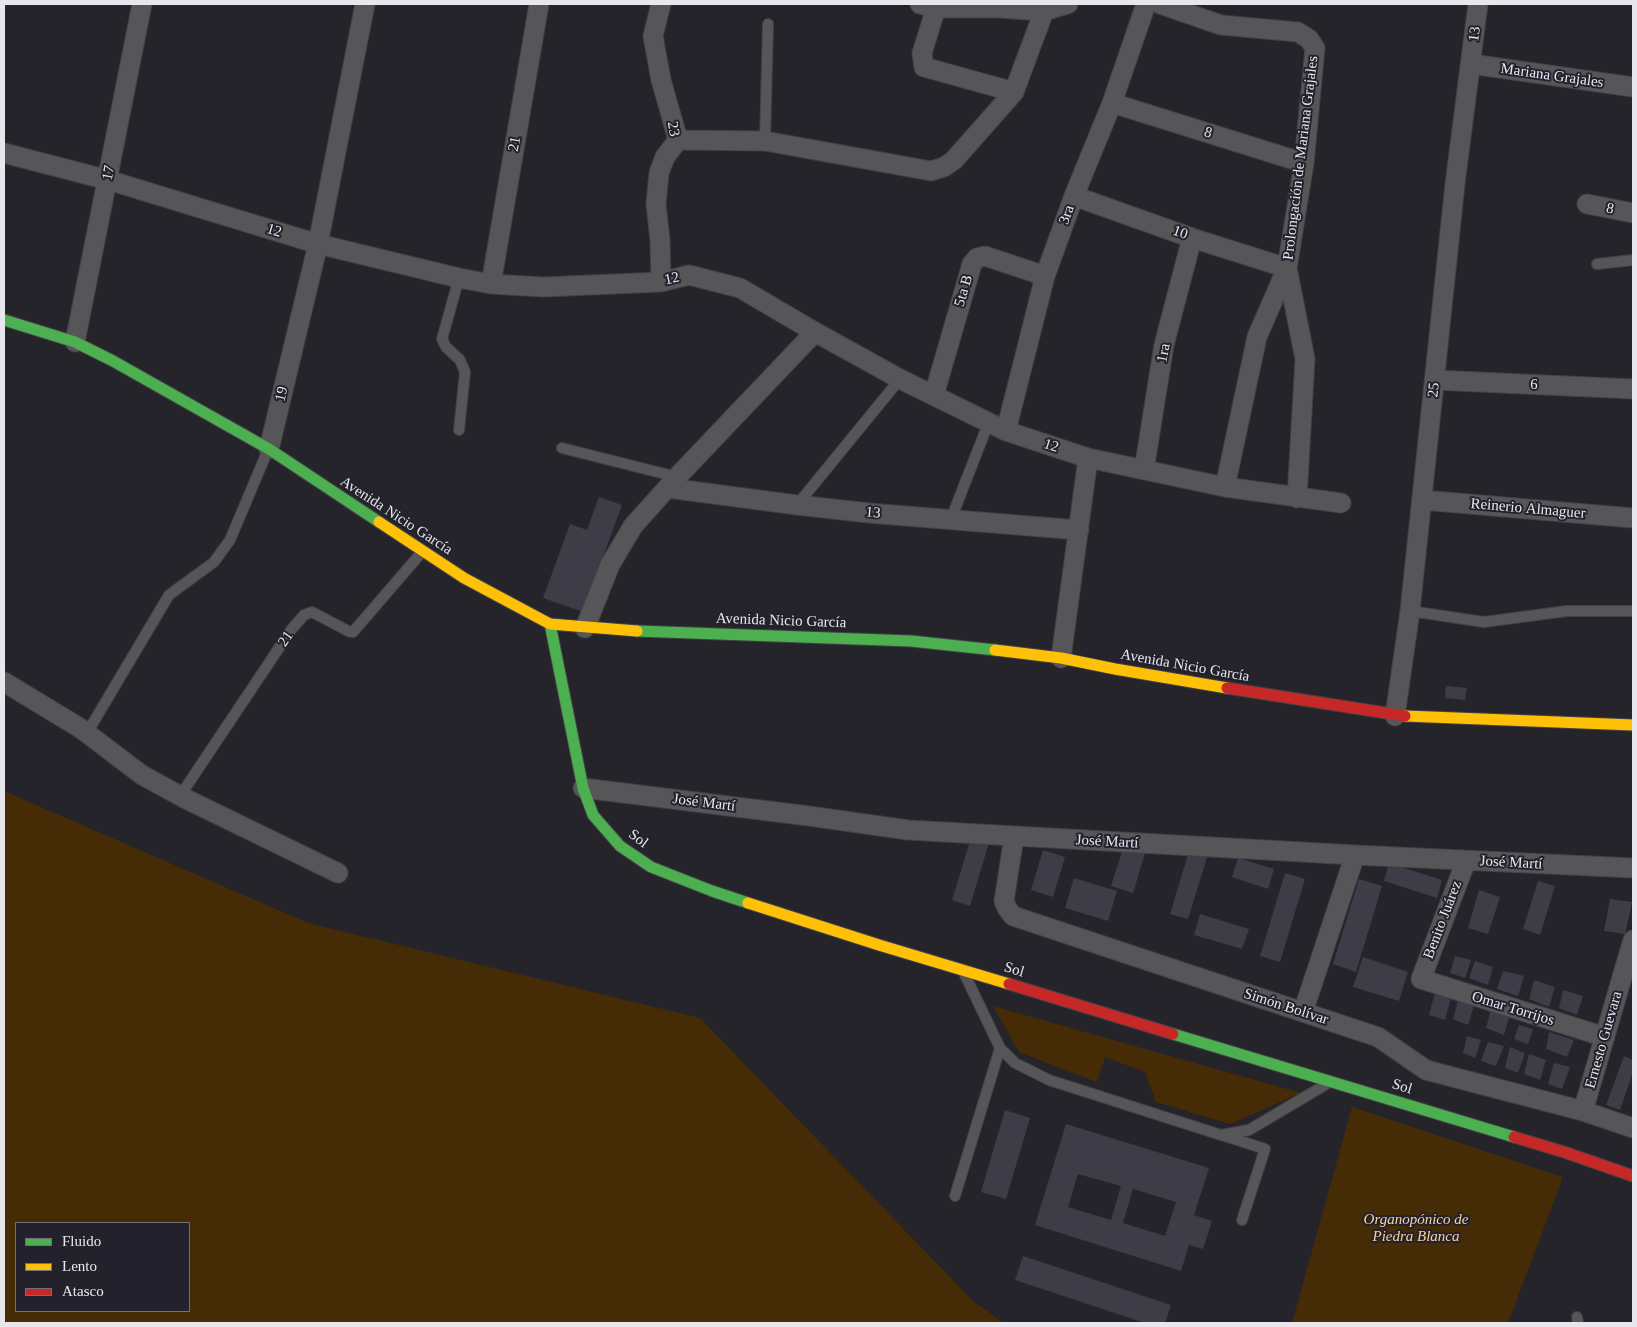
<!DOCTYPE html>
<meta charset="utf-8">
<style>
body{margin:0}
#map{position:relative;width:1637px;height:1327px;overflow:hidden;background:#25242a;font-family:Georgia,serif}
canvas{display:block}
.frame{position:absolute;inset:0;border:5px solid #e8e7ee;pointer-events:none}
.legend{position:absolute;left:15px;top:1222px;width:175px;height:90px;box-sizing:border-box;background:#23222c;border:1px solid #72717a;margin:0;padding:6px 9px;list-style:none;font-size:15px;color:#e8e7ee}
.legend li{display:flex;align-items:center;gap:10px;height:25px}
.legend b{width:25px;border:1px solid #72717a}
</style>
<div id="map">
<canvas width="1637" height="1327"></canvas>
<div class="frame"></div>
<ul class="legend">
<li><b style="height:6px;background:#4caf50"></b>Fluido</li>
<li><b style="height:6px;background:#ffc107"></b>Lento</li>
<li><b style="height:6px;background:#c62828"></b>Atasco</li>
</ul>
</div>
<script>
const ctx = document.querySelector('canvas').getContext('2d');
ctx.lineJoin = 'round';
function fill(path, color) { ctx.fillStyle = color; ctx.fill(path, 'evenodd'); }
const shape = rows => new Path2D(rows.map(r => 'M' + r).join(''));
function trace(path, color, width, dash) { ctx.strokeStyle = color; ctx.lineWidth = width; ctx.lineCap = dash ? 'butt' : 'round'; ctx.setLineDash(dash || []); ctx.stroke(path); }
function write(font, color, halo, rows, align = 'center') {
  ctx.font = font + ' Georgia,serif'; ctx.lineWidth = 4; ctx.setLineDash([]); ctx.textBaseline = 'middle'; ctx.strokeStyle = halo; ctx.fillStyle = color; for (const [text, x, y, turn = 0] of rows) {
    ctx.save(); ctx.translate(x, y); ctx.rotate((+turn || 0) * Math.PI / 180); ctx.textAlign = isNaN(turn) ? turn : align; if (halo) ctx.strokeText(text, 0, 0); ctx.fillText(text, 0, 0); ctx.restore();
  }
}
fill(shape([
 [4,791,308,923,700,1018,974,1302,1004,1323,4,1323],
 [16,1223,189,1223,189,1311,16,1311],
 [993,1006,1301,1093,1230,1124,1156,1102,1145,1072,1105,1057,1097,1082,1019,1052],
 [1352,1107,1563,1177,1508,1323,1292,1323]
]), '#452c06');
fill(shape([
 [599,497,622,505,583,612,543,598,570,524,587,530],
 [1446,686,1467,688,1465,700,1445,698],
 [971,838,989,843,970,906,952,900],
 [1124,846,1145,853,1133,893,1111,886],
 [1190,848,1208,854,1188,919,1170,914],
 [1043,850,1065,857,1053,897,1031,890],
 [1238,858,1274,869,1268,889,1232,877],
 [1389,863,1442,880,1437,898,1384,881],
 [1285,873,1305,879,1280,962,1260,956],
 [1074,878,1117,891,1108,921,1065,908],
 [1359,879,1382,886,1356,972,1333,964],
 [1538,881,1555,886,1540,935,1523,929],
 [1479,890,1500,897,1488,934,1468,928],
 [1610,899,1632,902,1625,934,1604,931],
 [1200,914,1249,929,1242,949,1194,935],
 [1455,956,1471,960,1465,978,1450,973],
 [1363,957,1408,972,1399,1001,1353,987],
 [1475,961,1493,967,1488,985,1469,978],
 [1503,971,1524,976,1518,996,1497,989],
 [1534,980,1555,987,1549,1007,1529,999],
 [1563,990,1583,996,1577,1015,1559,1008],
 [1435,992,1451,997,1445,1020,1429,1015],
 [1458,1000,1474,1006,1468,1025,1453,1019],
 [1491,1009,1509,1017,1504,1035,1486,1028],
 [1519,1025,1533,1029,1528,1044,1514,1039],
 [1549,1032,1574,1040,1567,1057,1546,1049],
 [1467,1036,1481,1040,1475,1058,1463,1053],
 [1488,1042,1504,1046,1496,1066,1481,1061],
 [1510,1047,1525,1053,1518,1073,1505,1068],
 [1529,1054,1546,1060,1540,1080,1524,1074],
 [1624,1056,1633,1060,1633,1072,1620,1110,1606,1105],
 [1554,1063,1570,1067,1562,1089,1548,1084],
 [1005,1110,1030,1118,1006,1199,981,1192],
 [1066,1124,1209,1168,1194,1215,1212,1221,1203,1249,1189,1245,1181,1271,1035,1225],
 [1078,1174,1121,1186,1111,1220,1068,1207],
 [1133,1189,1176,1202,1165,1236,1123,1223],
 [1023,1256,1171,1305,1165,1323,1145,1323,1015,1280]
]), '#3e3c47');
const lane = shape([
 [765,141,768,24],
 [1597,264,1633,260],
 [459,430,465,372,460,360,446,347,442,339,459,278],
 [562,448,677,477],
 [797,505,900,379],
 [951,519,988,424],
 [1410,611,1484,622,1567,611,1633,611],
 [87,733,169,595,214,562,230,540,268,450],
 [180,796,291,630,304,615,312,612,348,631,353,632,422,552],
 [965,975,1000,1048,1015,1063,1049,1080,1221,1135,1249,1130,1325,1085],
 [1222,1135,1265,1149,1242,1220],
 [955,1196,1000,1048],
 [1577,1317,1578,1323]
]);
const street = shape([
 [661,4,653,36,661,80,678,140],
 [920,4,936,8,999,8,1044,11,1068,4],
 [1160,4,1221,25,1298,32,1309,39,1315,48,1304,163,1287,268,1257,337,1225,487],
 [936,8,922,53,924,67,1014,92],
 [1471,64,1633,87],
 [1112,103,1304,163],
 [678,140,765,141,931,171,944,167,954,160,1014,92,1044,11],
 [4,153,108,180,318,244,459,278,491,284,543,287,661,282,689,275,740,288,815,332,900,379,1006,431,1088,458,1225,487,1341,503],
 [1074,196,1192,238,1287,268],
 [1587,204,1633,213],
 [1287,268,1305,359,1297,498],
 [661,282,660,240,656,204,659,173,665,157,678,140],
 [491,284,539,4],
 [75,342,142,4],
 [1435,380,1633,389],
 [934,395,972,264,977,258,985,256,1045,276],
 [1006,431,1045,276,1074,196,1112,103,1146,4],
 [269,449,318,244,365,4],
 [1144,470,1164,345,1192,238],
 [668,488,797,505,869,513,1079,530],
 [1422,500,1633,518],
 [585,628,610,565,633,526,677,477,815,332],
 [1061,658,1088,458],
 [4,682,80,728,142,775,184,798,338,873],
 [1395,716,1410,611,1455,184,1478,4],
 [583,788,809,816,908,830,1355,855,1633,868],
 [1014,837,1004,901,1007,908,1013,916,1378,1037,1426,1070,1583,1111,1633,1128],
 [1466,861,1421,979,1605,1037],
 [1303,1012,1355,855],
 [1583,1111,1633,940]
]);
const fast = shape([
 [4,320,75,342,113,361,269,449,379,522],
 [550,624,583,788,593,815,620,846,651,867,712,891,748,903],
 [637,631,911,641,995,650],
 [1173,1034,1514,1137]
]);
const slow = shape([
 [379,522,464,578,550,624,637,631],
 [995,650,1061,658,1115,669,1227,688],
 [1405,716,1633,725],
 [748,903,879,945,1009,984]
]);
const jam = shape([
 [1227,688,1405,716],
 [1009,984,1173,1034],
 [1514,1137,1564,1152,1633,1176]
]);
trace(lane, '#424146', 12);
trace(street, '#424146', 21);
trace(fast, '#424146', 13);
trace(slow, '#424146', 13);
trace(jam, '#424146', 13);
trace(lane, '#565659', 10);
trace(street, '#565659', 19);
trace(fast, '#4caf50', 11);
trace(slow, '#ffc107', 11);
trace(jam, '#c62828', 11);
write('15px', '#e8e7ee', '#23222c', [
 ["13",1475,34,-83],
 ["Mariana Grajales",1552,76,8],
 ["23",673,129,80],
 ["8",1208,133,17],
 ["21",515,144,-80],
 ["Prolongación de Mariana Grajales",1301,158,-83],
 ["17",109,173,-79],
 ["8",1610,209,11],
 ["3ra",1067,215,-70],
 ["12",274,231,17],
 ["10",1180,233,19],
 ["12",672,279,-12],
 ["5ta B",964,291,-74],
 ["1ra",1164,353,-79],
 ["6",1534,385,3],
 ["25",1434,390,-84],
 ["19",282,394,-77],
 ["12",1051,446,18],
 ["Reinerio Almaguer",1528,509,5],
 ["13",873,513,5],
 ["Avenida Nicio García",396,516,33],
 ["Avenida Nicio García",781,621,2],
 ["21",286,639,-55],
 ["Avenida Nicio García",1185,666,10],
 ["José Martí",704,803,7],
 ["Sol",638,839,37],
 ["José Martí",1107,842,3],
 ["José Martí",1511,863,3],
 ["Benito Juárez",1443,920,-69],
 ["Sol",1014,970,17],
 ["Simón Bolívar",1286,1007,18],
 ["Omar Torrijos",1513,1009,17],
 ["Ernesto Guevara",1604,1040,-74],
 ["Sol",1402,1087,17]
]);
write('italic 15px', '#fbd09c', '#23222c', [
 ["Organopónico de",1416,1220],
 ["Piedra Blanca",1416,1237]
]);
</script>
